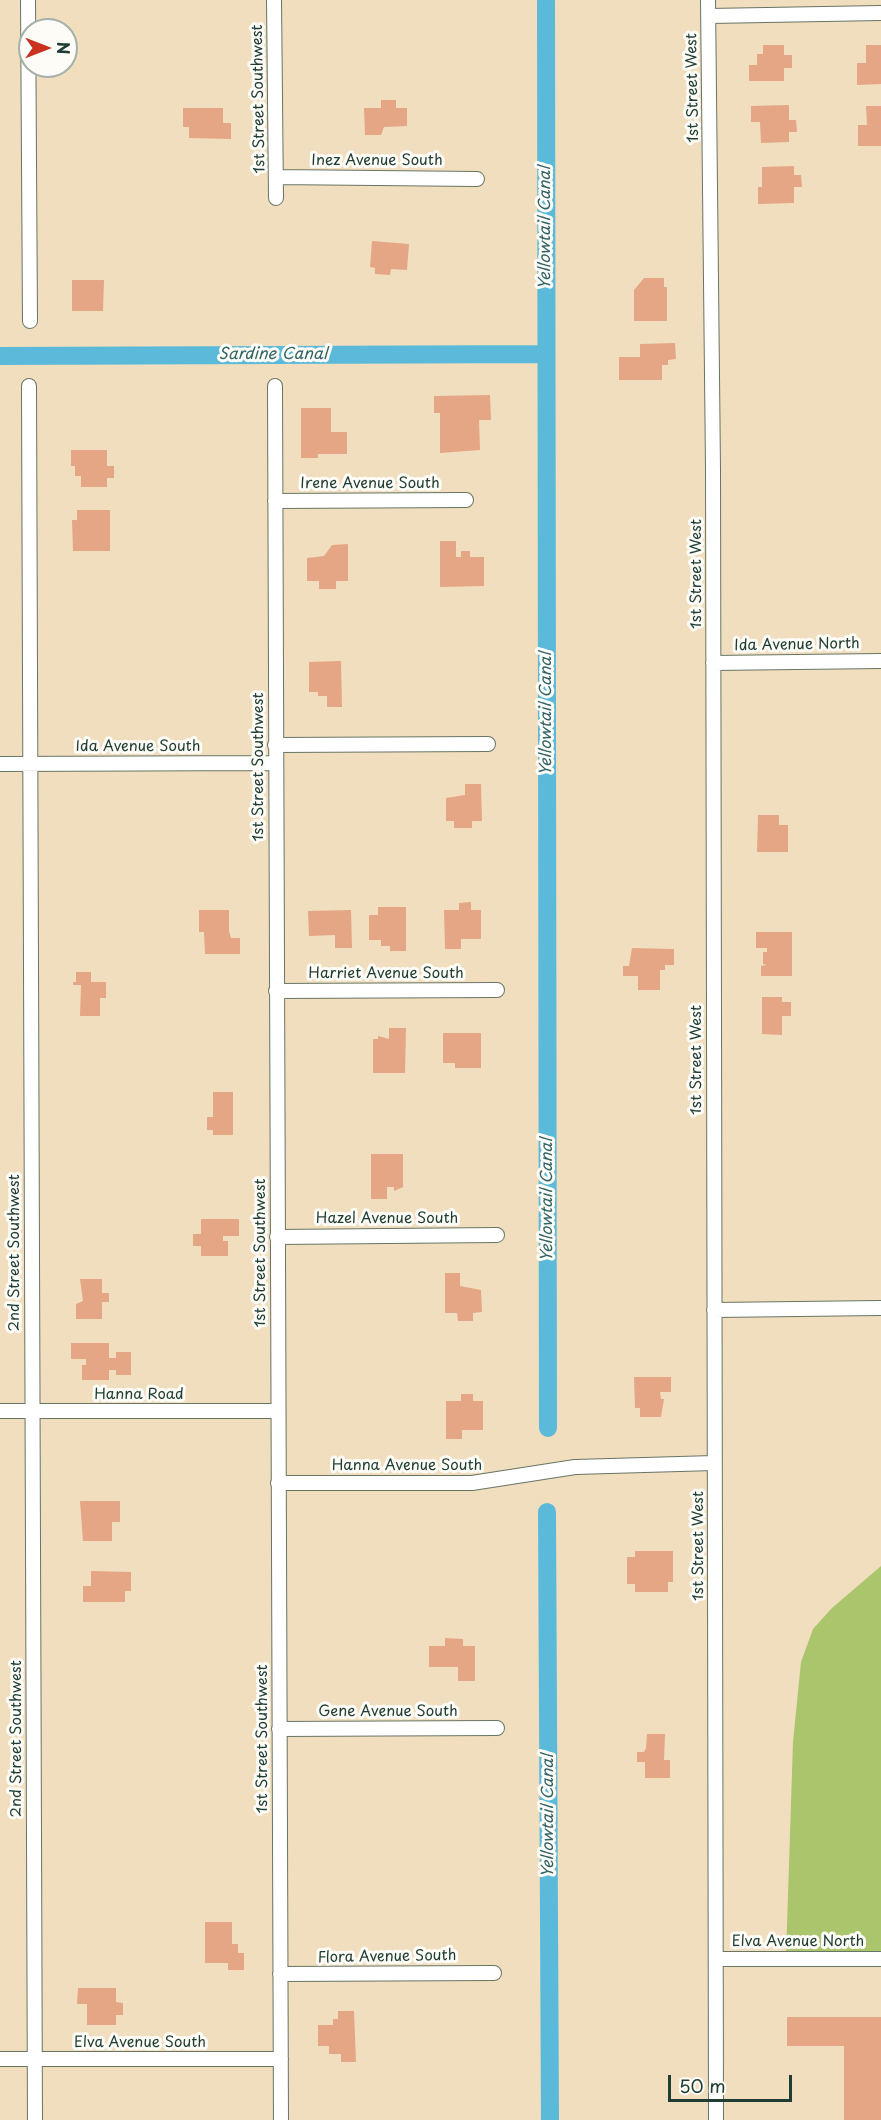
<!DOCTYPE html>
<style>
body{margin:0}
#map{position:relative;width:881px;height:2120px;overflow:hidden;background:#f0debe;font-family:"Playpen Sans",sans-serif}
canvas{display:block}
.north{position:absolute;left:18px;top:18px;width:60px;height:60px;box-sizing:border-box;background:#fdfcf7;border:2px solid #a4b0a9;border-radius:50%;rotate:90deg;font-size:16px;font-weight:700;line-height:24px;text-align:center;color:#1f3d34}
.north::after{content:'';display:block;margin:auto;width:21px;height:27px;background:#c8321e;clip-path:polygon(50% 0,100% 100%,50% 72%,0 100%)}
.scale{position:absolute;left:668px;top:2075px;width:124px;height:27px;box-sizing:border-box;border:3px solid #1f3d34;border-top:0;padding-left:8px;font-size:18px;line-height:21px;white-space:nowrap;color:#1f3d34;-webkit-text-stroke:4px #fdfcf7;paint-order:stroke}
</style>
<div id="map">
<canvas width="881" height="2120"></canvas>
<div class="north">N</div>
<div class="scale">50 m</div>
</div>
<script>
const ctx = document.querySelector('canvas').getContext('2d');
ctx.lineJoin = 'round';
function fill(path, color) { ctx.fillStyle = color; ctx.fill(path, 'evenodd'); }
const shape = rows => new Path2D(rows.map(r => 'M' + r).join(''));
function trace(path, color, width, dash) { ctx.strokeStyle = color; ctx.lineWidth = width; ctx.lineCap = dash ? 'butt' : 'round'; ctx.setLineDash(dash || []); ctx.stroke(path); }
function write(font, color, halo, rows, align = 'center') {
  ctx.font = font + ' "Playpen Sans",sans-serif'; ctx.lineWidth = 6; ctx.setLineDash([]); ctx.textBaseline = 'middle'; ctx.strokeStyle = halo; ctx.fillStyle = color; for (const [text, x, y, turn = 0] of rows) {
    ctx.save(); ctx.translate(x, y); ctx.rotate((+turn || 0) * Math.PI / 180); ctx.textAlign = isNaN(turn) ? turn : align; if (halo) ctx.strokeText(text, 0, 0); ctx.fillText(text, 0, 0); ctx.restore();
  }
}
fill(shape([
 [881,1566,881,1957,786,1957,793,1742,801,1662,813,1629,832,1608]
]), '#aac56b');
trace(shape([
 [546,0,548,1428],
 [0,356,546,354],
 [547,1512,550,2120]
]), '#5bbad9', 18);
fill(shape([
 [763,45,784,45,784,55,792,55,792,68,784,68,784,81,749,81,749,65,757,65,757,54,763,54],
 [866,45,881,45,881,84,857,85,857,63,866,63],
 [381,100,396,100,396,108,407,108,407,126,384,127,381,135,365,135,364,108,381,108],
 [789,105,789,120,796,120,797,132,789,132,789,142,761,143,760,122,751,122,751,106],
 [866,106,881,106,881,146,858,146,858,125,867,125],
 [183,108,223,108,223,123,231,123,231,139,189,138,189,127,183,127],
 [794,166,794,175,801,175,802,187,794,187,794,203,758,204,758,187,762,187,762,167],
 [372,241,409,244,407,270,391,269,390,275,375,274,375,268,370,267],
 [644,278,664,278,664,287,667,287,667,321,634,321,634,290],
 [72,280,104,280,103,311,72,311],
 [675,343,676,359,668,360,668,365,662,365,662,380,619,380,619,357,640,357,640,344],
 [490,395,491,420,479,420,480,450,440,453,440,413,434,413,434,396],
 [301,408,331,408,331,432,347,432,347,454,318,454,318,458,301,458],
 [71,450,107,450,107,466,114,466,114,478,107,478,107,487,81,487,81,476,75,476,75,466,71,466],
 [77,510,110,510,110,551,73,551,72,520,77,520],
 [440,541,456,541,456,557,461,557,461,551,470,551,470,557,484,557,484,586,440,587],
 [348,544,348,581,336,581,336,589,319,589,319,581,307,581,307,558,324,556,332,545],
 [341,661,342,707,327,707,327,696,318,696,318,692,309,692,309,662],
 [465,784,481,784,482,821,472,821,472,828,454,828,454,821,446,821,446,798,465,795],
 [758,815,779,815,779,825,788,825,788,852,757,852],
 [471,902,471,910,481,910,481,939,461,939,461,949,445,949,444,910,459,910,459,903],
 [378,907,406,907,406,951,390,951,390,946,381,946,381,940,369,940,369,915,378,915],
 [199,910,229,910,229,931,231,938,240,938,240,954,205,954,204,932,199,932],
 [351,910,352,948,335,948,335,935,309,936,308,911],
 [756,932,792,932,792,976,761,976,761,966,767,965,763,964,763,952,767,952,767,948,756,948],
 [632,948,674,949,674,965,665,965,665,970,660,970,660,990,638,990,638,976,623,976,623,966,629,966],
 [76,972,91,972,91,982,106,982,106,998,100,998,100,1016,80,1016,81,985,73,985,73,982,76,982],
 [762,997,782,997,782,1002,791,1002,791,1016,782,1016,782,1035,762,1034],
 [389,1028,406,1028,405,1073,373,1073,373,1039,378,1039,378,1036,389,1039],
 [443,1033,481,1033,481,1068,455,1068,455,1063,443,1063],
 [213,1092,233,1092,233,1135,213,1135,213,1130,207,1130,207,1117,213,1117],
 [371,1154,403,1154,403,1187,394,1191,394,1187,387,1187,387,1199,371,1199],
 [201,1219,239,1219,239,1236,223,1236,223,1241,228,1241,228,1256,201,1256,201,1246,193,1246,193,1234,201,1234],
 [445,1273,460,1273,460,1286,481,1290,482,1312,473,1313,473,1321,458,1321,457,1313,445,1313],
 [80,1279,102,1279,102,1293,109,1293,109,1302,102,1302,102,1319,76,1319,76,1304,83,1301],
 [71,1343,109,1343,109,1358,116,1358,116,1352,131,1352,131,1375,116,1375,116,1370,109,1370,109,1380,82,1380,82,1365,86,1365,86,1359,71,1359],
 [634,1377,671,1377,671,1392,660,1392,661,1399,664,1399,661,1417,640,1417,640,1408,635,1408],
 [461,1394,473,1394,473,1401,483,1401,483,1430,462,1430,462,1439,446,1439,446,1401,461,1401],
 [80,1501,120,1501,120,1522,112,1522,112,1541,83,1541],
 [635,1551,673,1551,673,1582,668,1582,668,1592,635,1592,635,1584,627,1584,627,1557,635,1557],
 [91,1571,131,1572,131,1591,125,1591,125,1602,83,1602,83,1586,91,1586],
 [445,1638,463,1639,463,1646,475,1646,475,1681,458,1681,458,1667,429,1667,429,1646,445,1646],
 [647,1734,665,1734,664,1760,670,1760,670,1778,645,1778,645,1762,637,1762,637,1752,644,1752,646,1748],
 [205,1922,232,1922,232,1944,238,1944,238,1953,244,1953,244,1970,228,1970,228,1963,205,1963],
 [78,1988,116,1988,116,2002,123,2003,123,2015,116,2015,116,2025,87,2025,87,2004,77,2004],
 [338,2011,354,2011,356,2062,341,2062,341,2054,329,2054,329,2046,318,2046,318,2025,333,2025,333,2019,338,2019],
 [787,2017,881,2017,881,2120,844,2120,844,2046,787,2046]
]), '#e5a685');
const street = shape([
 [28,0,30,321],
 [274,0,276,198],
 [708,0,713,468,716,2120],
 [709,16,881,13],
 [276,177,477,179],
 [29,386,35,2120],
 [275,386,281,2120],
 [275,501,466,500],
 [713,663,881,661],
 [275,745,488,744],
 [0,764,276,763],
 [276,991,497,990],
 [277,1237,497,1235],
 [714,1310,881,1308],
 [0,1411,278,1411],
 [278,1483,472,1483,575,1467,714,1463],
 [279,1729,497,1728],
 [716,1959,881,1959],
 [280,1974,494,1973],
 [0,2059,281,2059]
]);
trace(street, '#687564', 16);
trace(street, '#fff', 14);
write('15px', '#1f3d34', '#fdfcf7', [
 ["1st Street West",693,88,-91],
 ["1st Street Southwest",259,99,-91],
 ["Inez Avenue South",377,161],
 ["Irene Avenue South",370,484],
 ["1st Street West",697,574,-90],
 ["Ida Avenue North",797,645,-1],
 ["Ida Avenue South",138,747],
 ["1st Street Southwest",259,767,-90],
 ["Harriet Avenue South",386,974],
 ["1st Street West",697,1060,-90],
 ["Hazel Avenue South",387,1219],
 ["2nd Street Southwest",15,1253,-90],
 ["1st Street Southwest",261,1253,-90],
 ["Hanna Road",139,1395],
 ["Hanna Avenue South",407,1466],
 ["1st Street West",699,1546,-90],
 ["Gene Avenue South",388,1712],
 ["2nd Street Southwest",17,1739,-90],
 ["1st Street Southwest",263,1739,-90],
 ["Elva Avenue North",798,1942],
 ["Flora Avenue South",387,1957,-1],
 ["Elva Avenue South",140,2043]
]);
write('italic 16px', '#316266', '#fdfcf7', [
 ["Yellowtail Canal",546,228,-90],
 ["Sardine Canal",273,355],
 ["Yellowtail Canal",547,714,-90],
 ["Yellowtail Canal",548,1200,-90],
 ["Yellowtail Canal",549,1816,-90]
]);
</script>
